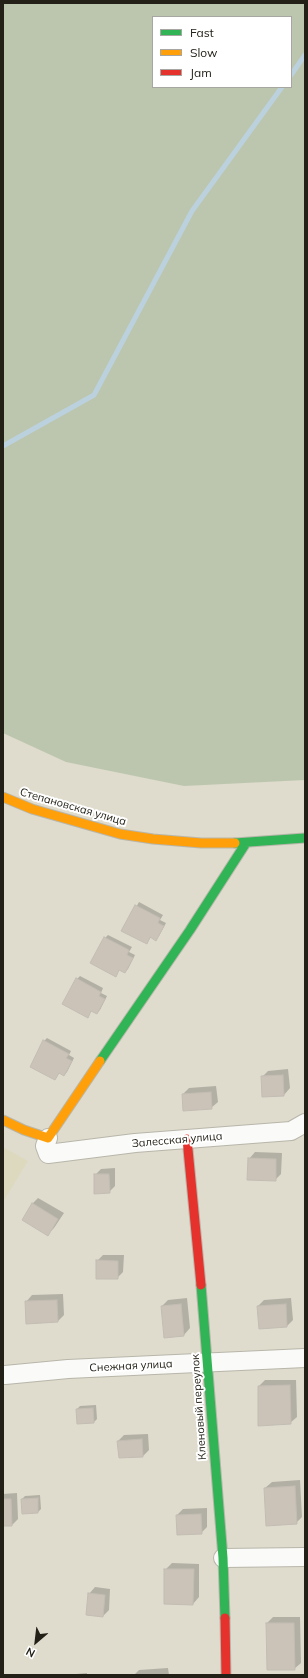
<!DOCTYPE html>
<meta charset="utf-8">
<style>
body{margin:0}
#map{position:relative;width:308px;height:1678px;overflow:hidden;background:#dfdccd;font-family:Mulish,sans-serif}
canvas{display:block}
.frame{position:absolute;inset:0;border:4px solid #232117;pointer-events:none}
.legend{position:absolute;left:152px;top:16px;width:140px;height:72px;box-sizing:border-box;background:#fff;border:1px solid #a7a6a2;margin:0;padding:5px 7px;list-style:none;font-size:12px;color:#232117}
.legend li{display:flex;align-items:center;gap:8px;height:20px}
.legend b{width:20px;border:1px solid #a7a6a2}
.north{position:absolute;left:16px;top:1622px;width:40px;height:40px;-webkit-text-stroke:3px #fff;paint-order:stroke;rotate:208deg;font-size:11px;font-weight:700;line-height:16px;text-align:center;color:#232117}
.north::after{content:'';display:block;margin:auto;width:14px;height:18px;background:#232117;clip-path:polygon(50% 0,100% 100%,50% 72%,0 100%)}
</style>
<div id="map">
<canvas width="308" height="1678"></canvas>
<div class="frame"></div>
<ul class="legend">
<li><b style="height:5px;background:#30b455"></b>Fast</li>
<li><b style="height:5px;background:#ff9f0a"></b>Slow</li>
<li><b style="height:5px;background:#e5322d"></b>Jam</li>
</ul>
<div class="north">N</div>
</div>
<script>
const ctx = document.querySelector('canvas').getContext('2d');
ctx.lineJoin = 'round';
function fill(path, color) { ctx.fillStyle = color; ctx.fill(path, 'evenodd'); }
const shape = rows => new Path2D(rows.map(r => 'M' + r).join(''));
function trace(path, color, width, dash) { ctx.strokeStyle = color; ctx.lineWidth = width; ctx.lineCap = dash ? 'butt' : 'round'; ctx.setLineDash(dash || []); ctx.stroke(path); }
function write(font, color, halo, rows, align = 'center') {
  ctx.font = font + ' Mulish,sans-serif'; ctx.lineWidth = 4; ctx.setLineDash([]); ctx.textBaseline = 'middle'; ctx.strokeStyle = halo; ctx.fillStyle = color; for (const [text, x, y, turn = 0] of rows) {
    ctx.save(); ctx.translate(x, y); ctx.rotate((+turn || 0) * Math.PI / 180); ctx.textAlign = isNaN(turn) ? turn : align; if (halo) ctx.strokeText(text, 0, 0); ctx.fillText(text, 0, 0); ctx.restore();
  }
}
fill(shape([
 [3,1147,28,1161,3,1202]
]), '#ddd9bf');
fill(shape([
 [3,3,305,3,305,780,184,786,66,762,3,733],
 [153,17,291,17,291,87,153,87]
]), '#bcc6ae');
fill(shape([
 [139,902,163,915,160,920,166,923,159,936,156,939,151,937,147,943,123,931],
 [108,935,132,947,129,952,135,955,128,969,125,972,120,969,115,975,105,938],
 [80,976,103,988,101,993,107,996,100,1010,97,1013,92,1010,87,1016,77,979],
 [47,1038,71,1051,69,1055,74,1058,67,1072,64,1075,60,1072,55,1078,44,1041],
 [288,1069,290,1088,284,1095,262,1077,268,1071],
 [216,1086,218,1102,211,1108,183,1094,189,1088],
 [255,1152,282,1153,281,1174,275,1180,249,1159],
 [115,1168,115,1186,109,1192,95,1175,101,1169],
 [38,1198,64,1213,54,1228,48,1234,32,1204],
 [103,1255,124,1255,123,1272,117,1278,97,1261],
 [63,1294,64,1315,58,1321,26,1302,32,1295],
 [187,1298,190,1328,184,1335,165,1336,162,1306,168,1300],
 [291,1298,293,1320,287,1326,258,1306,264,1300],
 [265,1380,296,1380,297,1417,290,1423,259,1386],
 [96,1405,97,1419,94,1422,77,1409,80,1406],
 [148,1434,149,1450,143,1456,118,1441,124,1435],
 [300,1480,302,1517,296,1523,267,1524,265,1488,272,1482],
 [17,1493,18,1519,12,1525,3,1525,3,1494],
 [40,1495,41,1509,38,1512,22,1499,25,1496],
 [207,1508,207,1527,201,1533,177,1515,183,1509],
 [172,1563,199,1564,199,1597,193,1604,165,1603,165,1570],
 [95,1587,110,1589,109,1610,103,1616,89,1594],
 [273,1617,300,1617,301,1663,294,1669,267,1623],
 [168,1668,169,1675,134,1675,139,1670],
 [87,1673,87,1675,65,1675]
]), '#0003');
trace(shape([
 [291,75,305,55],
 [3,446,94,395,192,211,282,87]
]), '#bbd1de', 5);
const building = shape([
 [135,905,160,918,158,923,164,926,156,941,150,937,147,944,121,931,135,905],
 [104,937,129,950,127,955,133,958,125,973,119,970,116,977,90,963,104,937],
 [76,978,101,992,99,996,105,999,97,1014,91,1011,88,1018,62,1004,76,978],
 [43,1040,69,1054,66,1058,72,1061,64,1076,59,1073,55,1080,30,1067,43,1040],
 [283,1075,284,1096,262,1097,261,1076,283,1075],
 [211,1092,212,1109,183,1111,182,1094,211,1092],
 [248,1158,276,1159,276,1181,247,1180,248,1158],
 [94,1174,109,1174,110,1193,94,1194,94,1174],
 [32,1203,58,1219,48,1236,22,1220,32,1203],
 [96,1260,118,1261,118,1279,96,1279,96,1260],
 [57,1300,58,1322,26,1324,25,1301,57,1300],
 [181,1304,184,1336,164,1338,161,1306,181,1304],
 [286,1304,287,1327,259,1329,257,1306,286,1304],
 [290,1385,291,1424,258,1426,258,1386,290,1385],
 [93,1408,94,1423,77,1424,76,1409,93,1408],
 [142,1439,143,1457,119,1458,117,1441,142,1439],
 [295,1486,297,1524,266,1526,264,1488,295,1486],
 [38,1498,38,1513,22,1514,21,1499,38,1498],
 [3,1499,11,1499,12,1526,3,1526,3,1499],
 [201,1514,202,1534,177,1535,176,1515,201,1514],
 [164,1569,194,1569,193,1605,164,1604,164,1569],
 [88,1593,105,1595,103,1617,86,1615,88,1593],
 [266,1623,294,1623,295,1670,267,1670,266,1623]
]);
fill(building, '#cbc3b8');
trace(building, '#c2bcb3', 1);
const street = shape([
 [48,1138,45,1146,48,1154,135,1143,291,1131,305,1123],
 [5,1375,68,1369,305,1358],
 [223,1558,305,1557]
]);
const fast = shape([
 [235,843,305,838],
 [100,1061,190,930,246,843],
 [201,1285,223,1558,225,1618]
]);
const slow = shape([
 [3,797,32,809,120,834,153,839,201,843,235,843],
 [3,1120,24,1130,48,1138,100,1061]
]);
const jam = shape([
 [187,1139,201,1285],
 [225,1618,226,1675]
]);
trace(street, '#b8b6aa', 20);
trace(fast, '#b8b6aa', 11);
trace(slow, '#b8b6aa', 11);
trace(jam, '#b8b6aa', 11);
trace(street, '#fafaf8', 18);
trace(fast, '#30b455', 9);
trace(slow, '#ff9f0a', 9);
trace(jam, '#e5322d', 9);
write('11px', '#232117', '#fff', [
 ["Степановская улица",73,807,16],
 ["Залесская улица",177,1140,-5],
 ["Снежная улица",131,1366,-3],
 ["Кленовый переулок",199,1407,-94]
]);
</script>
